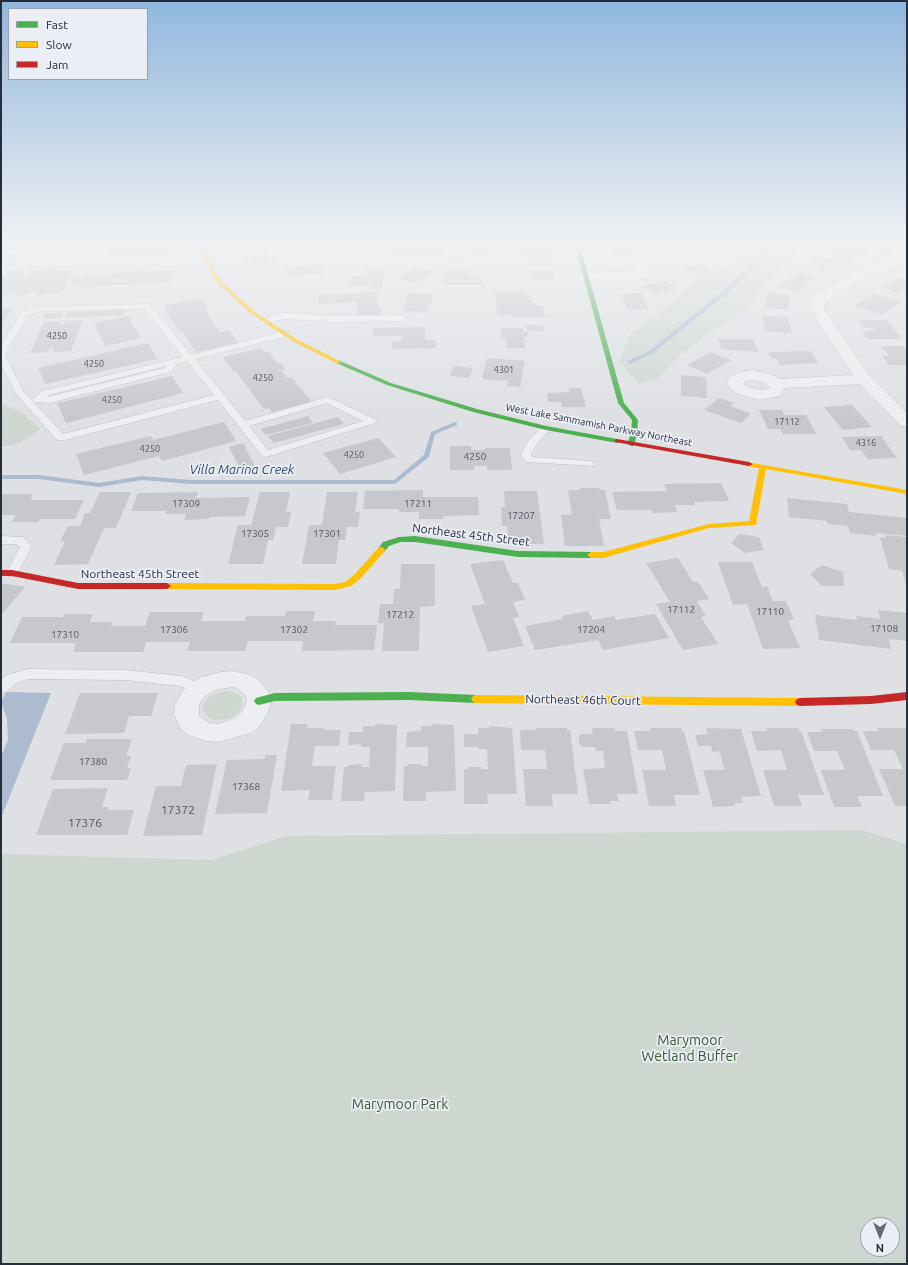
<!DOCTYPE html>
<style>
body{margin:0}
#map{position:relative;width:908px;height:1265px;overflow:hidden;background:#dee0e4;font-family:Ubuntu,sans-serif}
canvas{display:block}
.frame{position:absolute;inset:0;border:2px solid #262d3c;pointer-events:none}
.legend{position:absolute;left:8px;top:8px;width:140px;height:72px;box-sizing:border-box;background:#ebeef4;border:1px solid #9ca1aa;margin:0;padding:5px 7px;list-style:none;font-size:12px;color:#262d3c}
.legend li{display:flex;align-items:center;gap:8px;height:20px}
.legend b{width:20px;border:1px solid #9ca1aa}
.north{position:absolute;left:860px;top:1217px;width:40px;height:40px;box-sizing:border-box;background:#ebeef4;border:1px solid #9ca1aa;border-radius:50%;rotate:180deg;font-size:11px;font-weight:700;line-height:16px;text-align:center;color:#262d3c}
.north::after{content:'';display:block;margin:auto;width:14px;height:18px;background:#666c77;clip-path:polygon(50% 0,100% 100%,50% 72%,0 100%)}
</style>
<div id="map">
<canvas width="908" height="1265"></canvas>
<div class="frame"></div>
<ul class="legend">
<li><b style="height:5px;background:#4caf50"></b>Fast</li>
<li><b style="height:5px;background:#ffc107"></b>Slow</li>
<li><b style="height:5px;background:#c62828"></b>Jam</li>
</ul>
<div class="north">N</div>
</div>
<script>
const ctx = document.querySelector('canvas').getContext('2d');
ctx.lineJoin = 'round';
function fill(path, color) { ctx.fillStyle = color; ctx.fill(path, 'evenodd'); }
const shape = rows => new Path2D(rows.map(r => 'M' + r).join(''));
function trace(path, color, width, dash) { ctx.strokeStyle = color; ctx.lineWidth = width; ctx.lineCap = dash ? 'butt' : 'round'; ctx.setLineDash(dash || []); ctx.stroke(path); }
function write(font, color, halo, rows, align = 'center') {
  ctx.font = font + ' Ubuntu,sans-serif'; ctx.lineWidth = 3.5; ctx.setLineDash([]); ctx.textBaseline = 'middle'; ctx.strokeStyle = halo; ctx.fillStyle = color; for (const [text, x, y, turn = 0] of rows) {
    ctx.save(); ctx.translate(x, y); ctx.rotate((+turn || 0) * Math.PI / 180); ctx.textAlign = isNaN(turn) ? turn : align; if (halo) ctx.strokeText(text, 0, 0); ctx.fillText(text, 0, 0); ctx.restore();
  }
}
fill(shape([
 [751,242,806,242,802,243,791,261,766,283,748,309,712,331,680,355,657,379,639,384,619,362,630,334,664,309,700,277,736,262,751,246],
 [1,403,22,413,41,429,20,443,1,447],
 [223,691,229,691,239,695,242,698,242,707,234,716,228,719,215,720,209,718,203,710,203,705,210,696],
 [861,830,907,844,907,1264,1,1264,1,854,211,860,287,836],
 [868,1225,892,1225,892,1249,868,1249]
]), '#ced7cf');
fill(shape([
 [6,692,51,693,1,818,1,756,8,740,7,719,1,702]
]), '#acbbd0');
fill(shape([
 [773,242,777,242,732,289,653,353,632,363,628,363,628,361,649,351,728,287,773,242],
 [455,422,457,423,457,425,435,434,429,457,395,484,191,484,142,480,99,487,39,479,1,479,1,475,39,475,99,483,142,476,191,480,394,480,424,455,431,432,455,422]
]), '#acbbd0');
fill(shape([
 [265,242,285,242,280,247,261,246],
 [653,242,665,242,681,244,678,250,666,248,664,252,648,250],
 [706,242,712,242,739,245,738,252,704,248],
 [882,242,899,242,907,250,890,250,893,254,878,254,868,245,885,244],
 [513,244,550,244,553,258,525,258,524,253,515,253],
 [626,244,636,244,639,253,628,253,629,255,611,255,608,246,626,246],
 [854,244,871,254,858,256,854,253,849,254,855,258,842,260,824,249],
 [455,245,498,245,499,252,489,252,490,255,455,253],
 [170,246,167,256,153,256,154,255,107,256,111,248],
 [429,246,445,246,444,257,392,256,394,248,429,248],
 [267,252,269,259,275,258,277,264,251,267,249,260,243,260,242,255],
 [18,254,15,261,5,262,8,255],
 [820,256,841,262,824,271,807,265,816,261,811,260],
 [450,259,463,259,463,263,450,263],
 [322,264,323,274,286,276,286,268],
 [703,264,714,272,693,275,682,268],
 [413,266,435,270,419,283,397,279],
 [52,268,60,270,73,270,62,293,49,293,38,296,35,293,39,292,36,291,35,292,17,297,14,294,18,293,15,291,14,293,1,297,1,273,6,276,9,274,7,273,12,270,25,273,24,275,26,275,30,273,27,272,32,269,46,272,45,274,46,274,50,272,47,271],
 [366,268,384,268,382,289,370,289,370,286,350,286,352,276,365,276],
 [449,268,470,268,469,277,482,277,482,285,442,285,443,273,448,273],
 [176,270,172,282,81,287,82,284,68,285,72,277,86,276,87,274],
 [530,271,553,271,555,281,532,281],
 [800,272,817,277,797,292,778,286],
 [901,277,907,280,907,290,895,292,881,285,894,282,889,280],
 [666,281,679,289,653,294,641,286],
 [376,292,378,308,381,308,382,316,357,317,356,302,318,304,318,295],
 [409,292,434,294,427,313,403,311,407,302,404,302],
 [495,292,526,292,526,296,531,296,532,303,536,303,536,306,543,306,545,318,512,318,512,315,497,315],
 [767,292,789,295,788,310,765,308],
 [642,293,648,309,627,309,621,294],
 [873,293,901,302,882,315,854,306],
 [201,298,208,308,205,308,209,313,206,313,220,332,229,330,239,343,196,352,182,331,180,332,164,309,166,309,164,306],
 [12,308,1,326,1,309],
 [125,310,123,315,65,318,68,312],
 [45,313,64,313,61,318,42,319],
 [762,315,788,317,792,333,765,331],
 [128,316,141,338,105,346,94,323],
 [83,320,71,351,52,352,54,347,50,348,48,352,30,353,44,322,62,321,60,325,64,325,66,321],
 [858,320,887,320,902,339,868,339,862,331,875,331,873,328,864,328],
 [526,325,543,325,544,331,527,331],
 [425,327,425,340,435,340,436,348,392,349,393,341,402,341,402,336,372,336,373,328],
 [501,328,523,328,523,332,528,332,529,337,524,337,525,348,507,348,506,339,501,339],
 [717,339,753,339,759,352,722,349],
 [148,343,157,359,45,384,38,368],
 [881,346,903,346,907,351,907,365,889,365,882,356,889,356],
 [261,348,264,352,268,351,277,363,280,363,285,369,281,370,287,378,291,377,312,402,272,412,269,408,264,409,235,370,233,371,223,357],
 [811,351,818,363,780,365,776,358,771,358,768,352],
 [711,352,731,360,707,374,687,365],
 [487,358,525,361,520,387,507,386,508,381,482,379],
 [454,366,473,368,469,378,450,376],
 [681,375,706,377,707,398,681,396],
 [172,376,183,393,66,423,57,403],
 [569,388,581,388,586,407,562,407,561,402,548,402,547,393,570,392],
 [719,398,734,403,731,406,751,414,741,423,704,410],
 [852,405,872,427,843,430,824,407],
 [759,410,782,410,784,415,806,415,816,434,783,434,780,429,768,429],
 [308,416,313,423,266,435,261,429],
 [338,417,344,424,274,443,268,436],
 [224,422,236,441,162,461,159,456,84,475,76,454,151,436,153,440],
 [881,436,897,458,868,459,861,450,850,450,842,437],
 [378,438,396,457,340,474,323,453],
 [243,443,255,466,240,469,229,447],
 [450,446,471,446,471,450,485,450,485,448,510,448,512,470,487,470,487,466,474,466,474,470,450,470],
 [721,483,729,501,694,502,695,505,675,505,677,512,653,513,652,510,617,510,612,492,667,491,664,484],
 [580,488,599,488,600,490,605,490,611,519,599,519,604,546,565,546,561,515,572,515,568,490,580,490],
 [423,490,423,497,478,497,479,515,443,516,443,519,419,519,419,512,399,512,399,509,363,509,365,491],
 [504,491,537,491,544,544,509,544,507,526,502,526,501,507,505,507],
 [100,492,131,492,116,528,104,528,88,564,54,565,65,541,60,541,68,526,80,526,85,513,90,513],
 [198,492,196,498,250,497,245,516,209,517,209,519,184,520,186,514,165,514,167,511,131,511,138,493],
 [260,492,290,492,286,512,291,512,288,527,276,527,273,540,268,540,263,564,228,564,238,525,251,525],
 [327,492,358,492,355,512,360,512,358,527,347,527,345,540,339,540,336,564,302,564,309,525,322,525],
 [1,494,33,494,30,500,84,500,75,519,40,519,38,522,12,522,16,515,1,515],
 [787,498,847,504,849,512,907,518,907,536,875,533,876,536,850,533,848,526,827,524,827,521,789,517],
 [739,534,759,537,764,550,745,553,731,543],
 [885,535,907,537,907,588,902,571,889,569,880,537,886,538],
 [678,558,693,582,698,582,709,599,697,601,706,616,701,617,718,644,683,650,656,604,670,602,646,563],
 [503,560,513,583,518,583,525,600,513,602,519,617,513,618,524,646,488,652,471,606,485,604,470,564],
 [718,562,752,562,762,587,767,586,773,601,786,601,794,620,788,620,800,648,763,649,747,604,733,605],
 [401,564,435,564,435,606,420,607,419,651,382,651,384,623,378,623,380,604,393,604,394,589,400,589],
 [822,565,843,572,844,586,822,586,810,574],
 [1,583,25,587,1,615],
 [878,610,907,613,907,641,889,639,891,649,819,640,815,615,857,620,856,616,880,619],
 [286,611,315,611,313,621,336,621,335,625,377,625,374,650,302,651,303,641,248,641,245,651,187,651,190,642,146,642,143,652,73,652,76,643,10,643,22,617,63,617,64,614,93,614,90,622,112,622,111,626,145,626,150,612,204,612,201,621,245,621,246,616,285,616],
 [588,611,593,620,614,616,616,620,655,614,669,638,603,650,598,640,535,650,525,626,563,619,562,616],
 [80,693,158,693,151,716,129,716,124,733,65,734],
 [291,724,308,724,307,728,324,728,323,730,341,730,339,746,315,746,312,766,336,766,332,800,308,800,310,790,281,791],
 [375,724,397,725,395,791,365,792,364,801,341,801,344,767,348,767,349,765,362,764,361,767,369,767,370,747,361,747,361,744,348,745,349,732,363,732,363,726,375,726],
 [432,724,454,725,456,791,426,792,426,801,403,801,404,766,408,766,408,764,422,764,422,766,428,766,428,747,406,747,407,732,421,731,421,726,432,726],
 [489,726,512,728,517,794,487,794,488,804,464,804,464,769,468,769,468,767,481,767,481,769,488,769,487,749,478,749,478,747,464,747,464,734,478,734,478,728,489,728],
 [536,728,567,728,567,730,570,730,578,794,552,794,553,806,526,806,523,769,547,769,545,750,521,750,520,730,536,730],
 [592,728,614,728,615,731,627,731,638,794,617,794,619,801,610,801,610,804,589,804,583,769,605,768,603,751,596,751,595,747,582,747,579,743,579,736,581,734,593,734],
 [650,728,681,728,682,731,684,731,700,795,674,795,676,806,649,806,642,770,666,770,662,750,638,750,634,731,650,731],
 [706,728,741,729,761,796,741,797,743,803,734,803,735,806,713,807,703,770,725,770,719,751,712,752,711,746,698,746,695,735,708,734],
 [766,728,798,728,799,731,801,731,824,795,798,795,802,806,774,806,763,770,787,770,781,750,757,751,751,731,767,731],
 [877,728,907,728,907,806,895,806,879,769,903,769,894,750,871,750,863,731,879,731],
 [821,729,853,729,854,731,857,731,883,796,857,796,862,807,834,807,821,770,845,770,837,751,814,751,807,732,822,732],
 [87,739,132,739,126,756,131,756,127,768,131,768,127,780,50,780,64,743,86,743],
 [265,755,277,755,267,813,215,814,227,760,265,759],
 [217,764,202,835,143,836,156,786,181,786,186,765],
 [108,788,102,807,109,807,108,810,134,810,127,835,36,835,53,789]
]), '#c6c8cc');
const lane = shape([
 [95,242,106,242,75,251,1,255,1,251,75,247,95,242],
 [147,304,150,304,191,355,285,331,288,332,289,334,288,336,195,359,245,421,328,397,375,419,377,421,375,423,266,457,262,456,218,400,65,440,57,440,17,395,1,364,1,347,20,314,21,312,39,307,147,304],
 [145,309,183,357,43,391,34,398,32,400,34,402,49,403,171,372,177,364,187,361,214,395,63,434,24,392,5,355,27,316,40,311,145,309],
 [166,366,165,368,47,397,49,395,166,366],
 [327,403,363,421,268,450,249,426,327,403],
 [284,313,333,316,403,315,407,318,403,321,333,322,284,319,264,324,260,321,261,319,284,313],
 [546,425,551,428,537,444,532,452,531,455,533,457,591,461,596,464,595,466,526,462,521,456,522,452,529,440,542,426,546,425],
 [1,536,23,537,32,546,16,576,8,576,6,573,20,547,16,544,1,544,1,536],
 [28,669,125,670,182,676,204,685,206,689,204,693,199,694,180,686,125,680,28,679,17,683,6,692,1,693,1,680,7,675,28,669]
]);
const street = shape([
 [343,242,362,242,360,245,337,251,333,250,331,247,333,244,343,242],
 [907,259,907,267,876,271,867,276,825,302,824,309,870,376,907,413,907,427,901,426,860,384,785,388,779,396,760,400,740,395,730,389,727,382,731,376,740,372,753,370,773,375,779,379,853,375,810,309,811,300,813,297,857,270,868,265,907,259],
 [753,380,762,382,770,387,768,389,760,390,751,388,743,384,745,381,753,380],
 [582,260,641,262,651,266,654,271,648,277,633,280,585,281,580,280,578,277,580,274,639,270,634,269,577,267,576,264,577,261,582,260],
 [232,671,251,675,259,680,269,693,271,701,269,710,260,726,251,733,219,742,207,741,188,735,181,729,174,714,175,705,183,690,201,677,221,672,232,671],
 [232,687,237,688,246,696,247,701,242,712,233,719,219,724,209,723,199,716,199,705,201,701,207,695,216,690,232,687]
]);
trace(lane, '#bdbec2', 1);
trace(street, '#bdbec2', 1);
trace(shape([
 [56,265,75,267]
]), '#bdbec4', 1.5, [2, 2]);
fill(lane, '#edeef1');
fill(street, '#edeef1');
fill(shape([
 [574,242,579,242,624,403,638,420,637,434,634,446,631,446,627,444,631,434,632,420,618,403,574,242],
 [338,360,391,383,477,409,546,426,617,439,621,441,617,443,546,430,473,412,387,385,336,363,336,361,338,360],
 [415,536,518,551,591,552,595,555,591,558,518,557,415,542,400,542,389,546,384,552,381,553,377,550,383,542,399,537,415,536],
 [409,692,476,695,479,696,481,699,479,702,476,703,409,700,275,701,259,705,256,704,254,701,256,698,275,693,409,692]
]), '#4caf50');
fill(shape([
 [197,242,202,242,204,252,222,282,255,312,298,340,340,361,340,363,336,363,294,342,251,314,218,284,198,252,197,242],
 [746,462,907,490,907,494,766,469,756,525,709,528,603,558,591,558,587,555,591,552,603,552,709,524,749,521,759,468,746,466,746,462],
 [381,547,384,548,385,550,384,552,360,579,351,586,334,590,167,589,163,586,167,583,334,584,345,582,354,575,378,548,381,547],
 [476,695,800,698,803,699,805,702,803,705,800,706,476,703,473,702,471,699,473,696,476,695]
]), '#ffc107');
fill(shape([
 [617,439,749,462,753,464,749,466,615,442,615,440,617,439],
 [1,570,12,570,78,583,167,583,171,586,167,589,78,589,12,576,1,576,1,570],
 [907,692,907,700,871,704,800,706,797,705,795,702,797,699,800,698,871,696,907,692]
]), '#c62828');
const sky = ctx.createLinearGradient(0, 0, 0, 419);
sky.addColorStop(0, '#90b7de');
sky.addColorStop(0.58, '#f0f1f3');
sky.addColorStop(1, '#f0f1f300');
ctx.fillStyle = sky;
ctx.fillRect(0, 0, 908, 419);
write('9px', '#4f5461', null, [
 ["4250",57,336],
 ["4250",94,364],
 ["4301",504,370],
 ["4250",263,378],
 ["4250",112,400],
 ["17112",787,422],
 ["4316",866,443],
 ["4250",150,449],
 ["4250",354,455]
]);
write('10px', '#262d3c', '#ebeef4', [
 ["West Lake Sammamish Parkway Northeast",599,425,11]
]);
write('10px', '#4f5461', null, [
 ["4250",475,457],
 ["17309",186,504],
 ["17211",418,504],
 ["17207",521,516],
 ["17305",255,534],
 ["17301",327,534],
 ["17112",681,610],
 ["17110",770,612],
 ["17212",400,615],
 ["17108",884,629],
 ["17306",174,630],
 ["17302",294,630],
 ["17204",591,630],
 ["17310",65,635],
 ["17380",93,762],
 ["17368",246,787]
]);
write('12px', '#262d3c', '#ebeef4', [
 ["Northeast 45th Street",471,535,7],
 ["Northeast 45th Street",140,574],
 ["Northeast 46th Court",583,700,1]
]);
write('12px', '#4f5461', null, [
 ["17372",178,810],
 ["17376",85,823]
]);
write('italic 13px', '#304970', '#ebeef4', [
 ["Villa Marina Creek",242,470]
]);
write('14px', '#385833', '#ebeef4', [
 ["Marymoor",690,1040],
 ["Wetland Buffer",690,1056],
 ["Marymoor Park",400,1104]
]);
</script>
